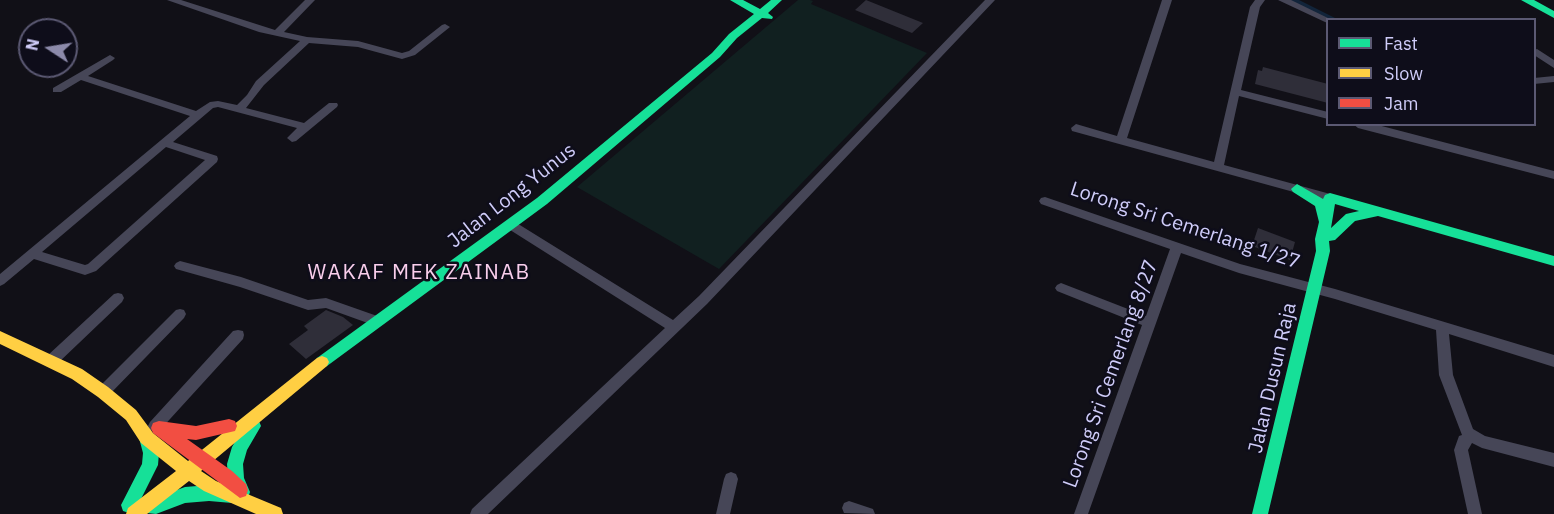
<!DOCTYPE html>
<style>
body{margin:0}
#map{position:relative;width:1554px;height:514px;overflow:hidden;background:#111017;font-family:"IBM Plex Sans",sans-serif}
canvas{display:block}
.legend{position:absolute;left:1326px;top:18px;width:210px;height:108px;box-sizing:border-box;background:#0e0d1a;border:2px solid #5b5973;margin:0;padding:8px 10px;list-style:none;font-size:18px;color:#cfccf9}
.legend li{display:flex;align-items:center;gap:12px;height:30px}
.legend b{width:30px;border:2px solid #5b5973}
.north{position:absolute;left:18px;top:18px;width:60px;height:60px;box-sizing:border-box;background:#0e0d1a;border:2px solid #5b5973;border-radius:50%;rotate:282deg;font-size:16px;font-weight:700;line-height:24px;text-align:center;color:#cfccf9}
.north::after{content:'';display:block;margin:auto;width:21px;height:27px;background:#8c8aaa;clip-path:polygon(50% 0,100% 100%,50% 72%,0 100%)}
</style>
<div id="map">
<canvas width="1554" height="514"></canvas>
<ul class="legend">
<li><b style="height:8px;background:#16e098"></b>Fast</li>
<li><b style="height:8px;background:#ffcf43"></b>Slow</li>
<li><b style="height:8px;background:#f24e42"></b>Jam</li>
</ul>
<div class="north">N</div>
</div>
<script>
const ctx = document.querySelector('canvas').getContext('2d');
ctx.lineJoin = 'round';
function fill(path, color) { ctx.fillStyle = color; ctx.fill(path, 'evenodd'); }
const shape = rows => new Path2D(rows.map(r => 'M' + r).join(''));
function write(font, color, halo, rows, align = 'center') {
  ctx.font = font + ' "IBM Plex Sans",sans-serif'; ctx.lineWidth = 5; ctx.setLineDash([]); ctx.textBaseline = 'middle'; ctx.strokeStyle = halo; ctx.fillStyle = color; for (const [text, x, y, turn = 0] of rows) {
    ctx.save(); ctx.translate(x, y); ctx.rotate((+turn || 0) * Math.PI / 180); ctx.textAlign = isNaN(turn) ? turn : align; if (halo) ctx.strokeText(text, 0, 0); ctx.fillText(text, 0, 0); ctx.restore();
  }
}
fill(shape([
 [798,0,810,0,813,1,811,4,927,53,719,269,577,187]
]), '#112020');
fill(shape([
 [1289,0,1299,0,1339,20,1328,20,1289,0]
]), '#12243a');
fill(shape([
 [866,0,923,23,912,33,855,10],
 [1263,67,1328,84,1328,103,1255,84,1258,70,1262,71],
 [1258,228,1295,242,1290,260,1252,246],
 [326,310,343,317,353,325,306,359,289,344,308,330,304,326]
]), '#2f2e39');
fill(shape([
 [167,0,181,0,275,30,305,0,315,0,284,32,307,37,358,41,402,53,409,51,442,25,445,24,450,27,415,55,402,59,358,47,309,43,264,85,246,108,304,123,329,103,337,103,338,105,337,107,296,141,292,142,287,138,297,128,218,107,213,108,173,142,217,156,218,159,217,162,96,271,85,275,34,259,4,284,0,286,0,274,190,116,81,80,61,92,53,92,53,88,110,55,115,58,113,60,88,76,196,111,210,102,218,101,237,105,247,95,256,81,300,41,259,32,167,0],
 [166,147,205,160,88,264,85,265,42,252,166,147],
 [985,0,995,0,707,304,488,514,470,514,472,509,665,328,507,228,505,225,507,222,515,222,673,320,699,296,985,0],
 [1162,0,1172,0,1127,138,1214,162,1250,7,1255,0,1265,0,1260,7,1241,90,1328,112,1328,119,1239,96,1224,165,1334,195,1336,198,1334,201,1330,202,1072,131,1071,128,1076,124,1117,136,1162,0],
 [1278,0,1291,0,1332,20,1328,20,1328,23,1325,22,1278,0],
 [1537,49,1554,60,1554,68,1534,55,1534,50,1537,49],
 [1554,76,1554,82,1534,84,1534,78,1554,76],
 [1353,124,1374,124,1554,171,1554,179,1358,128,1353,124],
 [1045,197,1240,264,1335,289,1554,355,1554,367,1449,334,1453,375,1473,429,1485,436,1554,453,1554,467,1482,448,1472,443,1468,450,1482,514,1468,514,1454,450,1459,436,1462,435,1439,375,1436,330,1335,299,1239,273,1181,253,1088,514,1074,514,1142,325,1057,291,1055,288,1057,285,1061,283,1146,316,1170,249,1041,204,1039,201,1041,198,1045,197],
 [180,261,241,277,308,300,326,298,380,317,382,321,380,325,376,326,326,308,308,310,240,287,176,269,174,266,176,263,180,261],
 [118,293,122,294,124,298,122,302,57,364,52,366,47,364,45,360,47,356,114,294,118,293],
 [180,309,184,310,186,314,184,318,108,396,103,398,98,396,96,392,98,388,176,310,180,309],
 [238,330,243,331,244,335,243,339,160,430,155,432,150,430,148,426,150,422,233,331,238,330],
 [731,472,736,474,738,479,730,514,716,514,724,479,726,474,731,472],
 [849,501,873,509,875,514,844,513,842,508,844,503,849,501]
]), '#464657');
fill(shape([
 [730,0,743,0,760,9,771,0,782,0,768,13,773,17,772,19,762,18,737,38,720,57,547,204,327,366,322,368,317,366,315,362,317,358,537,198,712,53,729,34,754,14,730,0],
 [1521,0,1534,0,1554,11,1554,18,1521,0],
 [1297,184,1323,199,1325,195,1330,193,1554,256,1554,266,1378,216,1355,221,1335,240,1329,241,1330,251,1268,514,1252,514,1316,251,1315,239,1319,222,1315,206,1293,192,1291,189,1297,184],
 [1335,204,1359,211,1346,214,1331,228,1335,204],
 [253,419,259,421,261,426,247,450,243,464,244,478,250,492,248,498,239,499,232,503,209,501,185,503,156,514,147,513,145,507,147,501,185,487,209,485,232,487,228,478,227,464,232,447,247,421,253,419],
 [147,431,153,433,155,438,159,453,158,465,135,511,129,513,123,511,121,505,142,464,143,453,139,438,141,433,147,431]
]), '#16e098');
fill(shape([
 [0,331,82,369,108,387,136,410,153,433,188,461,317,358,322,356,327,358,329,362,327,366,201,471,216,481,281,508,283,514,256,514,204,491,189,481,147,514,126,514,128,508,176,471,141,443,126,420,98,397,72,379,0,344,0,331]
]), '#ffcf43');
fill(shape([
 [229,419,235,421,237,426,235,431,196,440,187,439,232,471,246,484,248,490,246,496,240,498,153,433,151,428,153,423,159,421,196,426,229,419]
]), '#f24e42');
write('20px', '#cfccf9', '#0e0d1a', [
 ["Jalan Long Yunus",512,196,-38],
 ["Lorong Sri Cemerlang 1/27",1185,226,18],
 ["Lorong Sri Cemerlang 8/27",1111,374,-70],
 ["Jalan Dusun Raja",1273,378,-77]
]);
ctx.letterSpacing = '1.5px';
write('21px', '#f9ceec', '#0e0d1a', [
 ["WAKAF MEK ZAINAB",419,273]
]);
ctx.letterSpacing = '0px';
</script>
